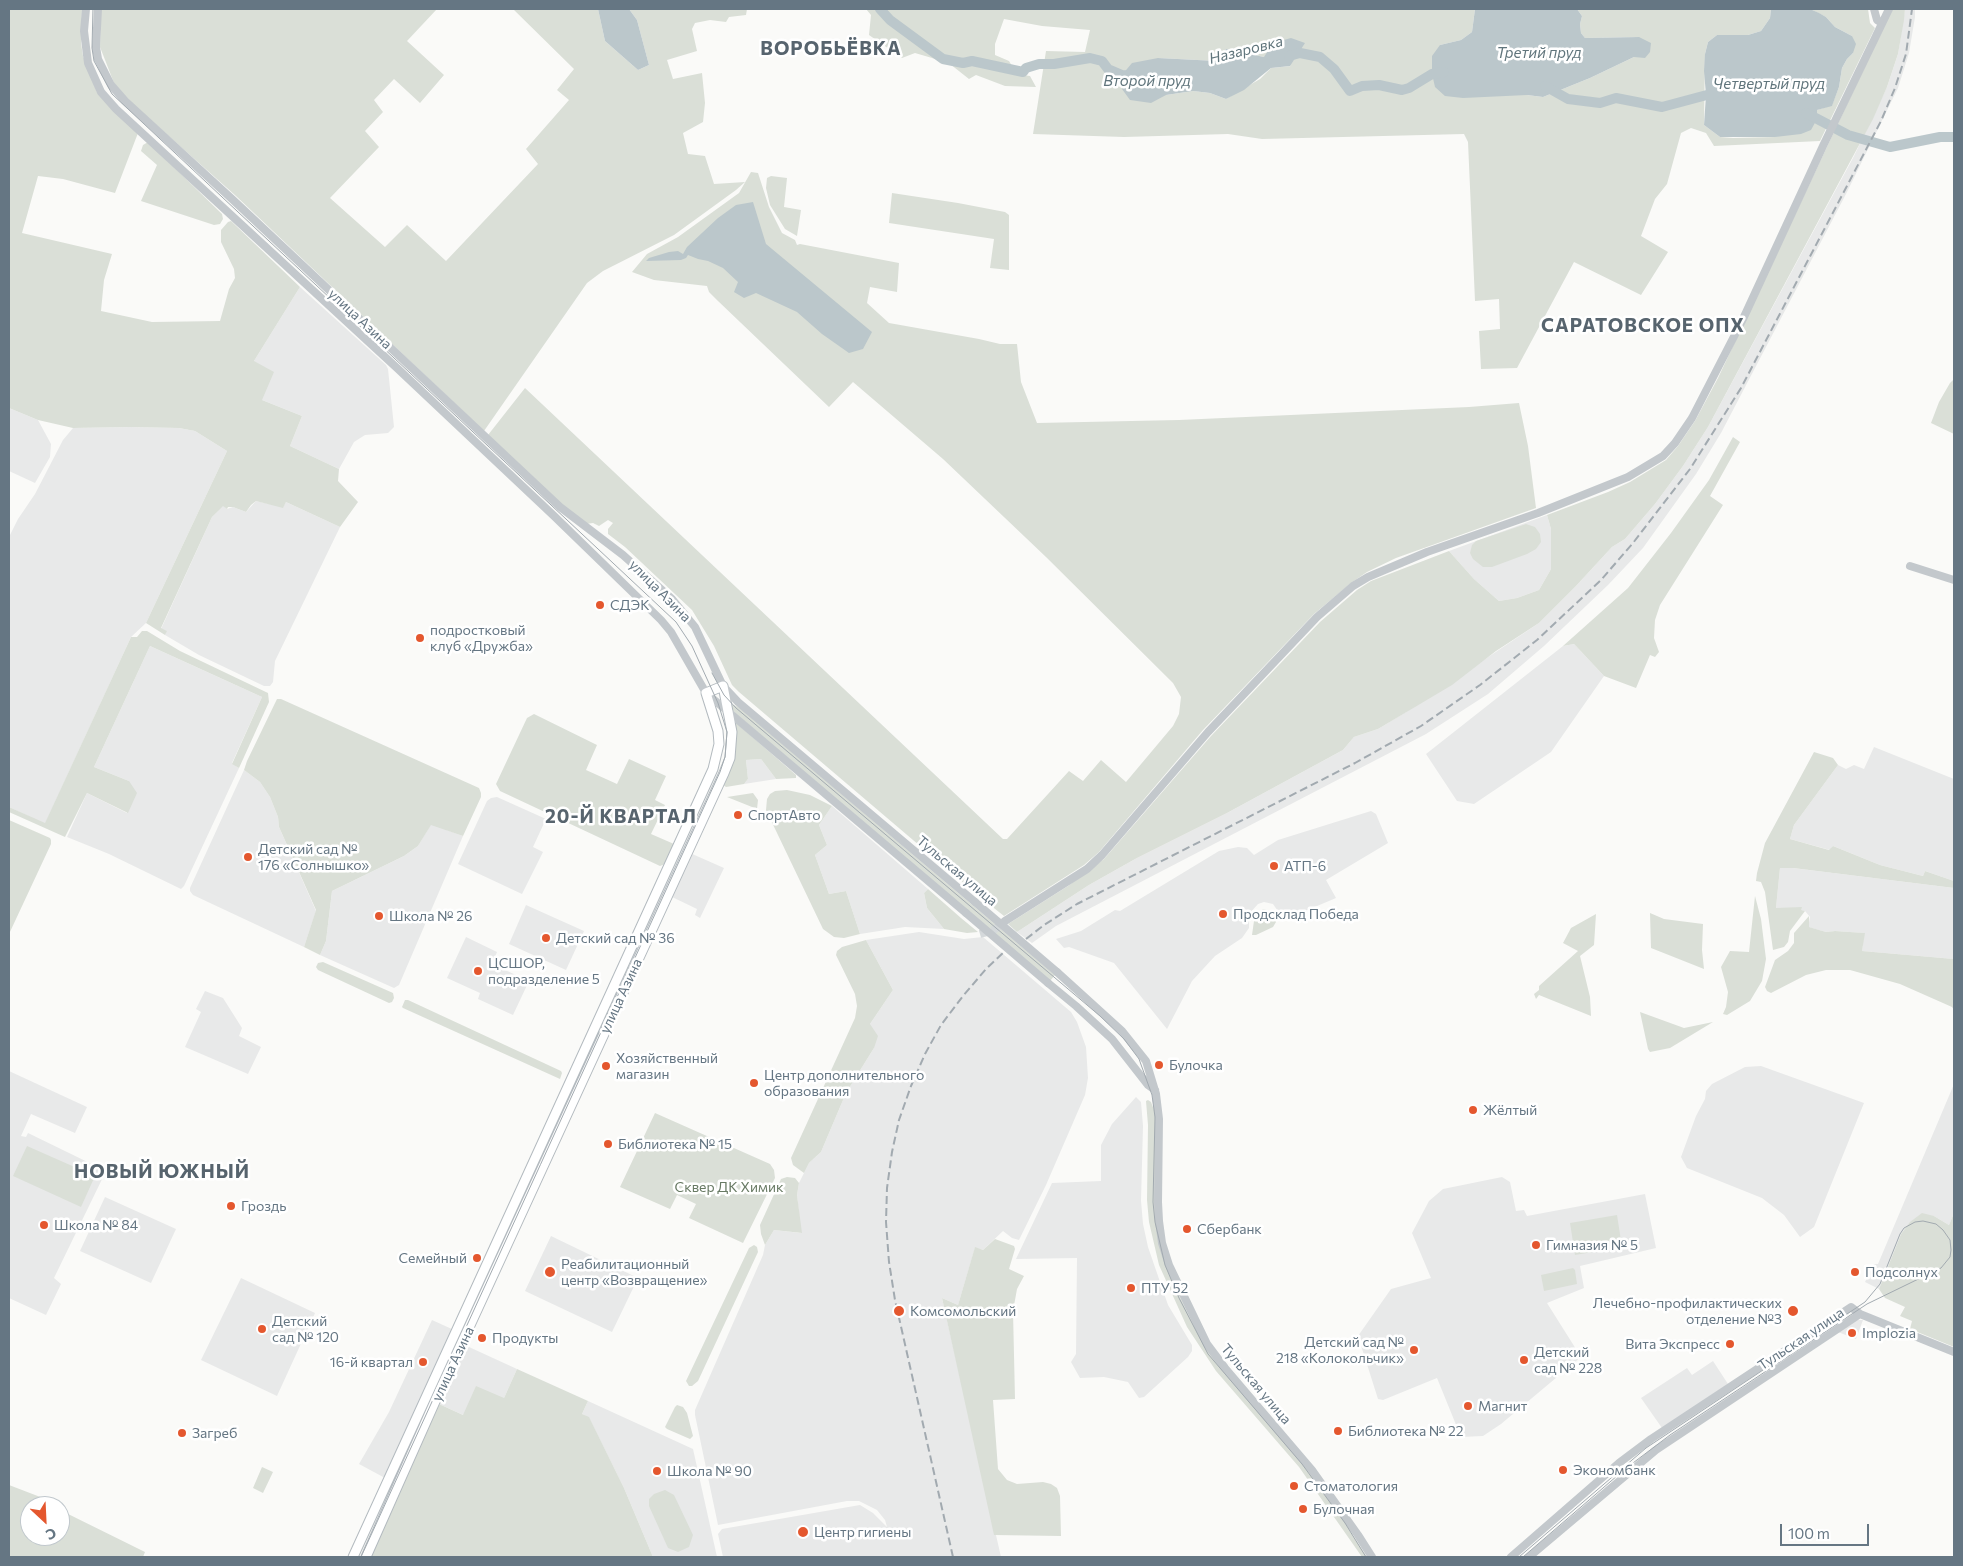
<!DOCTYPE html>
<meta charset="utf-8">
<style>
body{margin:0}
#map{position:relative;width:1963px;height:1566px;overflow:hidden;background:#fafaf8;font-family:Commissioner,sans-serif}
canvas{display:block}
.frame{position:absolute;inset:0;border:10px solid #657683;pointer-events:none}
.north{position:absolute;left:20px;top:1496px;width:50px;height:50px;box-sizing:border-box;background:#fff;border:1px solid #c1c8cd;border-radius:50%;rotate:155deg;font-size:14px;font-weight:700;line-height:20px;text-align:center;color:#657683}
.north::after{content:'';display:block;margin:auto;width:18px;height:22px;background:#e4572e;clip-path:polygon(50% 0,100% 100%,50% 72%,0 100%)}
.scale{position:absolute;left:1780px;top:1524px;width:89px;height:22px;box-sizing:border-box;border:2px solid #657683;border-top:0;padding-left:6px;font-size:15px;line-height:18px;white-space:nowrap;color:#657683;-webkit-text-stroke:4px #fff;paint-order:stroke}
</style>
<div id="map">
<canvas width="1963" height="1566"></canvas>
<div class="frame"></div>
<div class="north">С</div>
<div class="scale">100 m</div>
</div>
<script>
const ctx = document.querySelector('canvas').getContext('2d');
ctx.lineJoin = 'round';
function fill(path, color) { ctx.fillStyle = color; ctx.fill(path, 'evenodd'); }
const shape = rows => new Path2D(rows.map(r => 'M' + r).join(''));
function trace(path, color, width, dash) { ctx.strokeStyle = color; ctx.lineWidth = width; ctx.lineCap = dash ? 'butt' : 'round'; ctx.setLineDash(dash || []); ctx.stroke(path); }
function write(font, color, halo, rows, align = 'center') {
  ctx.font = font + ' Commissioner,sans-serif'; ctx.lineWidth = 5; ctx.setLineDash([]); ctx.textBaseline = 'middle'; ctx.strokeStyle = halo; ctx.fillStyle = color; for (const [text, x, y, turn = 0] of rows) {
    ctx.save(); ctx.translate(x, y); ctx.rotate((+turn || 0) * Math.PI / 180); ctx.textAlign = isNaN(turn) ? turn : align; if (halo) ctx.strokeText(text, 0, 0); ctx.fillText(text, 0, 0); ctx.restore();
  }
}
fill(shape([
 [1905,9,1915,9,1915,17,1909,53,1898,88,1846,194,1721,433,1696,474,1643,548,1608,585,1544,646,1488,694,1426,734,1081,913,1056,926,1032,943,1017,932,1089,885,1137,858,1227,813,1343,750,1354,737,1378,729,1406,712,1539,623,1576,586,1612,547,1625,539,1655,504,1683,466,1708,427,1854,156,1887,87,1898,54],
 [300,287,386,365,388,369,394,427,388,433,365,435,354,442,339,469,290,446,302,416,262,400,254,361],
 [9,408,38,420,51,444,50,457,35,483,9,471],
 [130,427,179,428,195,431,227,451,146,623,131,637,45,824,9,807,9,537,18,519,35,494,63,440,73,428],
 [256,501,283,507,286,502,340,527,275,661,273,682,270,686,264,686,199,655,165,635,166,631,161,629,212,517,223,505,227,509,233,507,246,512],
 [1547,515,1551,529,1551,569,1539,590,1517,598,1499,601,1474,579,1449,551],
 [1574,644,1604,676,1551,752,1474,804,1457,801,1426,754,1563,646],
 [150,646,262,697,232,763,239,768,184,886,181,889,109,854,67,837,87,793,127,813,129,781,94,767],
 [1874,747,1954,779,1954,881,1925,871,1923,876,1880,865,1833,846,1830,850,1790,839,1794,825,1838,765,1846,769,1854,765,1864,769],
 [761,759,776,779,744,784,748,779,746,760],
 [244,770,260,782,270,797,278,817,279,827,316,911,304,947,193,895,190,891,190,888],
 [497,797,546,819,533,847,543,852,522,894,458,864,487,801,491,798],
 [832,806,928,889,924,893,927,908,944,929,905,927,860,934,846,891,829,894,815,855,827,845,819,825],
 [1371,811,1376,814,1388,843,1326,880,1336,898,1284,920,1273,904,1264,902,1258,904,1249,914,1249,928,1242,938,1215,956,1192,981,1167,1029,1114,963,1069,947,1064,948,1056,939,1081,931,1115,910,1120,911,1219,851,1238,847,1247,848,1254,855,1278,840],
 [431,824,463,836,399,985,394,988,320,955,326,941,332,891,404,856,418,846],
 [690,853,724,868,700,918,695,915,697,909,670,896],
 [1780,868,1793,868,1954,888,1954,959,1862,951,1864,933,1835,931,1826,932,1808,927,1810,917,1805,911,1776,908],
 [526,905,584,931,566,970,509,944],
 [919,932,964,939,983,937,1071,1012,1077,1022,1086,1047,1088,1078,1085,1095,1046,1185,1019,1240,1012,1238,1003,1231,983,1250,975,1248,958,1305,942,1298,1001,1557,723,1557,718,1534,722,1529,860,1505,873,1513,887,1527,885,1520,877,1510,859,1501,847,1501,718,1525,695,1415,695,1410,763,1255,765,1245,774,1230,801,1233,797,1195,799,1183,809,1163,821,1152,846,1093,874,1048,870,1024,893,990,866,940],
 [466,937,497,952,492,964,529,981,513,1015,478,999,480,993,447,978],
 [205,991,223,998,242,1028,239,1036,261,1047,248,1074,185,1047,201,1012,196,1009],
 [1761,1066,1864,1103,1814,1227,1800,1237,1784,1215,1762,1198,1687,1168,1681,1157,1696,1116,1705,1099,1706,1091,1712,1084,1745,1067],
 [9,1071,87,1107,75,1133,31,1114,21,1136,26,1137,28,1133,106,1171,54,1278,61,1284,46,1315,9,1298],
 [1954,1084,1954,1213,1949,1225,1934,1216,1905,1229,1901,1234,1879,1289,1865,1282,1874,1264,1878,1264],
 [1136,1097,1141,1102,1143,1126,1141,1201,1143,1224,1148,1247,1168,1305,1192,1345,1192,1351,1188,1357,1144,1397,1139,1398,1128,1382,1104,1377,1080,1378,1071,1362,1076,1354,1077,1258,1016,1259,1052,1183,1101,1181,1101,1145,1112,1124],
 [1502,1177,1510,1182,1516,1211,1524,1210,1527,1216,1645,1194,1656,1248,1580,1266,1584,1288,1547,1303,1581,1357,1501,1424,1483,1436,1461,1437,1437,1378,1383,1400,1378,1399,1358,1336,1391,1289,1431,1278,1412,1233,1429,1201,1443,1189],
 [105,1197,176,1229,151,1283,80,1251],
 [551,1236,638,1278,612,1332,525,1291],
 [241,1278,315,1313,277,1396,201,1360],
 [432,1320,454,1330,385,1478,359,1464,389,1412],
 [1855,1320,1863,1320,1856,1339,1838,1332],
 [469,1347,517,1369,504,1398,463,1415,439,1404,463,1350],
 [1713,1361,1728,1384,1662,1428,1641,1398,1687,1368,1692,1375],
 [588,1401,693,1449,717,1557,653,1557,624,1488,589,1418,582,1414]
]), '#e8e9e9');
fill(shape([
 [9,9,82,9,81,43,83,56,97,92,138,133,115,193,63,179,38,176,22,233,112,254,104,280,101,311,152,322,220,321,229,289,235,278,234,269,221,242,221,230,228,222,231,221,300,287,254,361,274,372,262,400,302,416,290,446,339,469,338,481,358,502,340,527,286,502,283,508,256,501,251,505,246,512,233,507,228,507,227,509,223,506,212,517,161,628,167,631,165,635,146,623,227,451,195,431,179,428,130,427,73,428,38,420,9,408],
 [101,9,437,9,407,41,444,75,420,103,394,79,374,100,383,112,365,131,379,147,330,198,385,247,407,225,446,261,538,164,526,149,569,100,557,90,574,69,513,9,598,9,605,41,638,70,649,65,637,20,629,9,747,9,746,15,729,17,726,22,710,20,695,23,692,29,697,51,667,60,673,79,702,73,705,103,703,122,683,133,688,154,705,156,714,184,745,182,736,190,674,235,603,271,587,283,484,431,236,196,126,98,114,83,100,47],
 [866,9,1475,9,1472,32,1461,40,1440,45,1504,95,1527,95,1543,97,1590,78,1634,57,1639,37,1585,38,1581,33,1580,24,1582,16,1577,9,1771,9,1770,18,1761,31,1748,35,1717,35,1708,42,1705,54,1704,125,1720,137,1733,138,1775,137,1817,110,1832,105,1839,87,1842,68,1847,59,1853,53,1852,36,1835,27,1826,17,1810,9,1868,9,1870,23,1875,28,1820,141,1714,146,1706,133,1691,128,1681,133,1667,184,1655,199,1641,236,1668,252,1641,295,1574,262,1517,368,1481,369,1479,331,1500,329,1499,299,1475,301,1468,142,1464,134,1262,139,1228,134,1124,137,1033,134,1046,51,1085,52,1090,30,1042,26,1004,19,995,44,995,55,1009,61,1017,74,1030,76,1036,87,1005,86,976,75,969,79,950,64,932,58,915,53,902,58,869,35,871,15],
 [1226,49,1264,57,1291,66,1271,68,1260,79,1226,99,1210,93,1193,91,1166,95,1158,58,1217,61],
 [1892,9,1905,9,1904,20,1898,54,1887,87,1873,119,1708,427,1683,466,1655,504,1625,539,1612,547,1576,586,1539,623,1496,651,1452,685,1378,729,1354,737,1343,750,1227,813,1137,858,1089,885,1017,932,1008,924,1068,886,1104,859,1211,736,1320,622,1357,590,1371,581,1449,551,1474,579,1499,601,1517,598,1539,590,1551,569,1551,529,1547,515,1608,492,1630,482,1666,460,1678,446,1695,421,1718,378],
 [148,142,222,214,223,219,220,224,214,225,141,201,157,165,141,151,143,145],
 [751,172,758,173,769,207,782,233,795,240,797,245,800,244,899,263,897,292,870,287,867,303,889,323,979,339,1000,344,1017,344,1021,382,1037,423,1179,420,1469,407,1519,403,1528,446,1536,508,1396,558,1367,572,1351,583,1314,614,1203,730,1099,852,1084,865,1004,916,980,897,739,692,732,685,714,646,692,610,625,547,608,534,608,529,613,523,608,520,599,526,593,523,586,524,562,505,488,435,525,388,1003,839,1007,839,1069,771,1083,781,1101,760,1126,782,1173,726,1179,714,1181,697,1173,683,1046,557,943,459,853,382,829,407,718,301,709,292,707,286,654,280,632,272,647,254,678,237,739,193],
 [771,176,787,178,784,207,801,210,797,236,785,229,770,205,766,188,767,178],
 [892,193,958,203,1005,212,1009,215,1009,270,990,268,994,239,889,223],
 [1954,379,1954,434,1931,423,1939,402,1950,383],
 [1733,437,1740,442,1710,496,1723,505,1660,605,1655,620,1654,638,1659,652,1655,657,1650,655,1636,688,1604,676,1574,644,1563,646,1628,588,1671,533,1709,480],
 [1526,524,1535,527,1540,534,1541,542,1536,549,1527,554,1492,567,1483,567,1473,559,1470,553,1472,545,1476,541],
 [142,631,147,631,180,651,268,693,269,702,239,768,232,764,262,697,150,646,94,767,129,781,137,793,128,813,87,793,65,837,9,812,9,807,45,823,131,637,137,637],
 [277,699,281,699,479,788,481,793,481,797,463,836,431,825,418,846,404,856,332,891,326,941,320,955,304,947,316,910,279,827,278,817,270,797,260,782,244,770,247,761],
 [732,705,734,705,740,708,1055,975,1050,981,736,714,731,708],
 [534,714,597,745,586,770,617,784,629,759,666,776,655,800,665,805,651,834,674,844,665,864,660,866,500,791,496,784,527,718],
 [734,721,796,775,796,778,776,779,761,759,746,760,748,779,744,784,726,787,723,785],
 [1814,752,1833,758,1838,765,1794,825,1790,839,1829,850,1833,846,1880,865,1923,876,1925,871,1954,881,1954,888,1793,868,1780,868,1776,908,1802,907,1801,910,1805,911,1790,931,1788,942,1784,947,1773,950,1765,892,1761,882,1756,881,1757,873,1765,843],
 [787,790,810,795,832,806,819,825,827,845,815,855,829,894,846,891,860,934,844,938,834,937,823,929,766,810,767,799,770,794,775,791],
 [753,793,758,800,757,809,727,797],
 [9,820,50,838,51,840,51,844,9,934],
 [928,889,961,918,978,932,967,933,944,929,927,908,924,893],
 [1755,896,1761,919,1766,959,1762,981,1750,1001,1727,1015,1723,1014,1726,1007,1728,992,1721,967,1730,951,1749,952],
 [1263,909,1273,911,1276,922,1273,927,1256,935,1252,935,1255,914],
 [1650,913,1664,919,1703,924,1702,950,1704,969,1651,948],
 [1596,914,1594,945,1580,956,1590,997,1591,1016,1539,995,1536,999,1534,994,1539,990,1539,986,1578,951,1563,943,1571,928],
 [1809,916,1809,927,1826,932,1835,931,1865,933,1862,951,1954,959,1954,1010,1952,1007,1900,984,1850,970,1826,970,1806,975,1771,993,1767,991,1765,987,1775,960,1788,951,1794,943,1794,933],
 [866,940,893,990,870,1024,878,1036,874,1048,846,1093,821,1152,809,1163,804,1173,793,1165,791,1158,855,1018,857,1006,855,994,836,955,837,951,842,947],
 [323,962,393,993,394,998,392,1002,389,1003,318,970,316,967,318,963],
 [405,1000,408,1000,561,1071,562,1073,560,1079,403,1008,402,1007],
 [1640,1012,1684,1028,1713,1022,1670,1048,1650,1052,1648,1049],
 [1148,1100,1151,1102,1157,1118,1155,1202,1166,1265,1180,1297,1194,1325,1321,1486,1367,1557,1362,1557,1299,1467,1216,1371,1187,1327,1159,1265,1149,1222,1147,1200,1148,1125,1146,1101],
 [655,1113,770,1164,774,1170,775,1178,743,1243,689,1218,696,1204,677,1195,670,1209,620,1187],
 [27,1146,95,1176,81,1207,13,1176],
 [787,1177,795,1178,799,1183,797,1195,802,1233,774,1230,765,1245,761,1234,760,1225,781,1179],
 [1922,1213,1934,1216,1949,1225,1954,1213,1954,1347,1910,1329,1912,1321,1900,1316,1905,1307,1885,1298,1879,1289,1901,1234,1910,1222],
 [1617,1215,1622,1247,1575,1255,1570,1223],
 [995,1239,1014,1246,1015,1249,1009,1269,1024,1276,1017,1289,1013,1311,1015,1399,993,1400,998,1469,1007,1480,1017,1484,1043,1482,1051,1484,1057,1488,1060,1496,1061,1536,994,1535,942,1298,958,1305,975,1247,983,1250],
 [754,1245,757,1247,758,1252,698,1381,692,1386,689,1386,686,1381,749,1248],
 [1573,1268,1575,1270,1577,1284,1544,1291,1541,1275],
 [517,1369,588,1401,582,1414,589,1417,624,1488,653,1557,369,1557,439,1404,463,1415,476,1386,504,1398],
 [677,1405,683,1407,687,1413,693,1436,690,1439,667,1429,665,1427,675,1407],
 [262,1467,273,1472,263,1493,253,1488],
 [9,1485,56,1503,57,1506,30,1506,30,1536,60,1536,60,1510,145,1552,143,1557,9,1557],
 [665,1490,674,1495,693,1535,689,1547,678,1552,668,1548,649,1506,649,1499,654,1494]
]), '#dadfd7');
fill(shape([
 [598,9,629,9,637,20,649,65,638,70,605,41],
 [1475,9,1577,9,1582,16,1580,24,1581,33,1585,38,1639,37,1651,43,1650,52,1645,58,1634,57,1590,78,1543,97,1527,95,1463,98,1445,96,1435,87,1432,74,1432,56,1440,45,1461,40,1472,32],
 [1771,9,1810,9,1819,13,1826,17,1835,27,1852,36,1856,44,1853,53,1847,59,1842,68,1839,87,1832,106,1817,110,1817,119,1811,130,1801,134,1775,137,1720,137,1704,125,1706,95,1704,71,1705,54,1708,42,1717,35,1748,35,1761,31,1770,18],
 [1291,38,1305,43,1290,66,1271,68,1244,90,1226,99,1210,93,1193,91,1166,95,1151,103,1130,100,1122,89,1122,75,1132,63,1158,58,1217,61,1226,49,1264,57,1273,43],
 [753,202,766,244,872,332,863,349,849,353,822,334,797,312,756,293,744,298,734,292,738,282,723,268,708,261,698,259,688,255,686,258,681,260,646,261,649,258,669,252,678,251,683,254,687,247,718,218,736,205]
]), '#bbc7cb');
trace(shape([
 [880,9,890,20,943,59,963,63,972,61,1023,72,1026,68,1039,64,1054,64,1090,58,1102,61,1108,69,1122,75,1135,76],
 [1289,56,1300,53,1320,57,1334,69,1350,91,1362,86,1379,85,1402,90,1409,88,1432,74,1444,72],
 [1545,86,1568,99,1600,103,1616,98,1662,107,1718,92],
 [1806,113,1848,135,1890,147,1940,137,1954,137]
]), '#bbc7cb', 10);
trace(shape([
 [980,934,994,930,1005,921]
]), '#d5d9db', 8, [8, 4]);
const secondary = shape([
 [353,1557,713,769,719,744,718,731,706,693,723,686,732,732,730,758,724,773,437,1397,366,1557]
]);
trace(secondary, '#b3babf', 11);
trace(shape([
 [86,9,84,31,88,63,101,92,116,109,397,368,553,515,661,620,671,632,706,693,966,913],
 [98,9,96,47,98,59,111,85,125,101,232,199,560,507,623,555,672,599,695,627,723,686,738,702,975,902],
 [1874,9,1877,20,1882,23],
 [1910,566,1954,580],
 [1005,921,1087,869,1102,855,1208,732,1317,617,1353,586,1368,577,1427,552,1538,513,1628,477,1663,456,1675,443,1692,418,1743,319,1823,146,1889,9],
 [1057,972,1122,1031,1146,1061,1156,1094,1159,1119,1158,1202,1159,1221,1162,1243,1169,1265,1207,1344,1225,1368,1312,1470,1358,1535,1372,1557],
 [1048,983,1076,1006,1112,1039,1148,1085,1155,1090],
 [1511,1557,1619,1463,1651,1439,1851,1307,1860,1314,1954,1352],
 [1529,1557,1656,1450,1860,1314]
]), '#c3c8cc', 8);
trace(secondary, '#fff', 9);
trace(shape([
 [93,9,92,48,94,61,112,94,676,622,692,646,718,703,727,732,725,757,720,772,361,1557],
 [712,673,724,695,736,708,1100,1016,1124,1039,1139,1059,1152,1095,1155,1117,1153,1202,1155,1222,1165,1265,1179,1298,1208,1354,1302,1464,1345,1523,1366,1557],
 [1519,1557,1646,1448,1865,1302,1880,1284,1900,1234,1904,1228,1915,1222,1923,1221,1936,1224,1943,1230,1950,1240,1951,1250,1950,1257,1941,1268,1867,1304,1670,1435,1625,1469,1523,1557]
]), '#a2aab0', 1);
trace(shape([
 [1026,939,1044,925,1077,904,1355,763,1421,726,1480,685,1537,640,1601,580,1633,543,1690,469,1741,388,1881,121,1895,88,1906,54,1912,9],
 [953,1557,895,1300,889,1262,886,1222,887,1188,892,1152,899,1120,911,1086,925,1054,941,1025,963,996,986,969,1003,953]
]), '#a2aab0', 2, [8, 4]);
trace(shape([
 [975,902,1057,972],
 [966,913,1048,983]
]), '#c3c8cc', 8);
for (const [x, y, r, color] of [
 [600,605,5,"#e4572e"],
 [420,638,5,"#e4572e"],
 [738,815,5,"#e4572e"],
 [248,857,5,"#e4572e"],
 [1274,866,5,"#e4572e"],
 [1223,914,5,"#e4572e"],
 [379,916,5,"#e4572e"],
 [546,938,5,"#e4572e"],
 [478,971,5,"#e4572e"],
 [1159,1065,5,"#e4572e"],
 [606,1066,5,"#e4572e"],
 [754,1083,5,"#e4572e"],
 [1473,1110,5,"#e4572e"],
 [608,1144,5,"#e4572e"],
 [231,1206,5,"#e4572e"],
 [44,1225,5,"#e4572e"],
 [1187,1229,5,"#e4572e"],
 [1536,1245,5,"#e4572e"],
 [477,1258,5,"#e4572e"],
 [550,1272,6,"#e4572e"],
 [1855,1272,5,"#e4572e"],
 [1131,1288,5,"#e4572e"],
 [899,1311,6,"#e4572e"],
 [1793,1311,6,"#e4572e"],
 [262,1329,5,"#e4572e"],
 [1852,1333,5,"#e4572e"],
 [482,1338,5,"#e4572e"],
 [1730,1344,5,"#e4572e"],
 [1414,1350,5,"#e4572e"],
 [1524,1360,5,"#e4572e"],
 [423,1362,5,"#e4572e"],
 [1468,1406,5,"#e4572e"],
 [1338,1431,5,"#e4572e"],
 [182,1433,5,"#e4572e"],
 [1563,1470,5,"#e4572e"],
 [657,1471,5,"#e4572e"],
 [1294,1486,5,"#e4572e"],
 [1303,1509,5,"#e4572e"],
 [803,1532,6,"#e4572e"]
]) { const dot = new Path2D(); dot.arc(x, y, r, 0, 2 * Math.PI); ctx.fillStyle = color; ctx.fill(dot); trace(dot, '#fff', 2); }
write('14px', '#657683', '#fff', [
 ["улица Азина",360,319,43],
 ["улица Азина",660,591,45],
 ["Тульская улица",957,871,40],
 ["улица Азина",621,996,-65],
 ["Тульская улица",1801,1339,-34],
 ["улица Азина",453,1364,-65],
 ["Тульская улица",1256,1384,50]
]);
write('14px', '#657683', '#fff', [
 ["СДЭК",610,605],
 ["подростковый",430,630],
 ["клуб «Дружба»",430,646],
 ["СпортАвто",748,815],
 ["Детский сад №",258,849],
 ["176 «Солнышко»",258,865],
 ["АТП-6",1284,866],
 ["Продсклад Победа",1233,914],
 ["Школа № 26",389,916],
 ["Детский сад № 36",556,938],
 ["ЦСШОР,",488,963],
 ["подразделение 5",488,979],
 ["Хозяйственный",616,1058],
 ["магазин",616,1074],
 ["Булочка",1169,1065],
 ["Центр дополнительного",764,1075],
 ["образования",764,1091],
 ["Жёлтый",1483,1110],
 ["Библиотека № 15",618,1144],
 ["Гроздь",241,1206],
 ["Школа № 84",54,1225],
 ["Сбербанк",1197,1229],
 ["Гимназия № 5",1546,1245],
 ["Семейный",467,1258,"right"],
 ["Реабилитационный",561,1264],
 ["центр «Возвращение»",561,1280],
 ["Подсолнух",1865,1272],
 ["ПТУ 52",1141,1288],
 ["Лечебно-профилактических",1782,1303,"right"],
 ["отделение №3",1782,1319,"right"],
 ["Комсомольский",910,1311],
 ["Детский",272,1321],
 ["сад № 120",272,1337],
 ["Implozia",1862,1333],
 ["Продукты",492,1338],
 ["Детский сад №",1404,1342,"right"],
 ["218 «Колокольчик»",1404,1358,"right"],
 ["Вита Экспресс",1720,1344,"right"],
 ["Детский",1534,1352],
 ["сад № 228",1534,1368],
 ["16-й квартал",413,1362,"right"],
 ["Магнит",1478,1406],
 ["Библиотека № 22",1348,1431],
 ["Загреб",192,1433],
 ["Экономбанк",1573,1470],
 ["Школа № 90",667,1471],
 ["Стоматология",1304,1486],
 ["Булочная",1313,1509],
 ["Центр гигиены",814,1532]
], 'left');
write('14px', '#687a64', '#fff', [
 ["Сквер ДК Химик",729,1187]
]);
write('italic 15px', '#60757c', '#fff', [
 ["Назаровка",1246,50,-14],
 ["Третий пруд",1539,53],
 ["Второй пруд",1147,81],
 ["Четвертый пруд",1769,84]
]);
ctx.letterSpacing = '1px';
write('bold 19px', '#57646e', '#fff', [
 ["ВОРОБЬЁВКА",831,49],
 ["САРАТОВСКОЕ ОПХ",1643,326],
 ["20-Й КВАРТАЛ",621,817],
 ["НОВЫЙ ЮЖНЫЙ",162,1172]
]);
ctx.letterSpacing = '0px';
</script>
